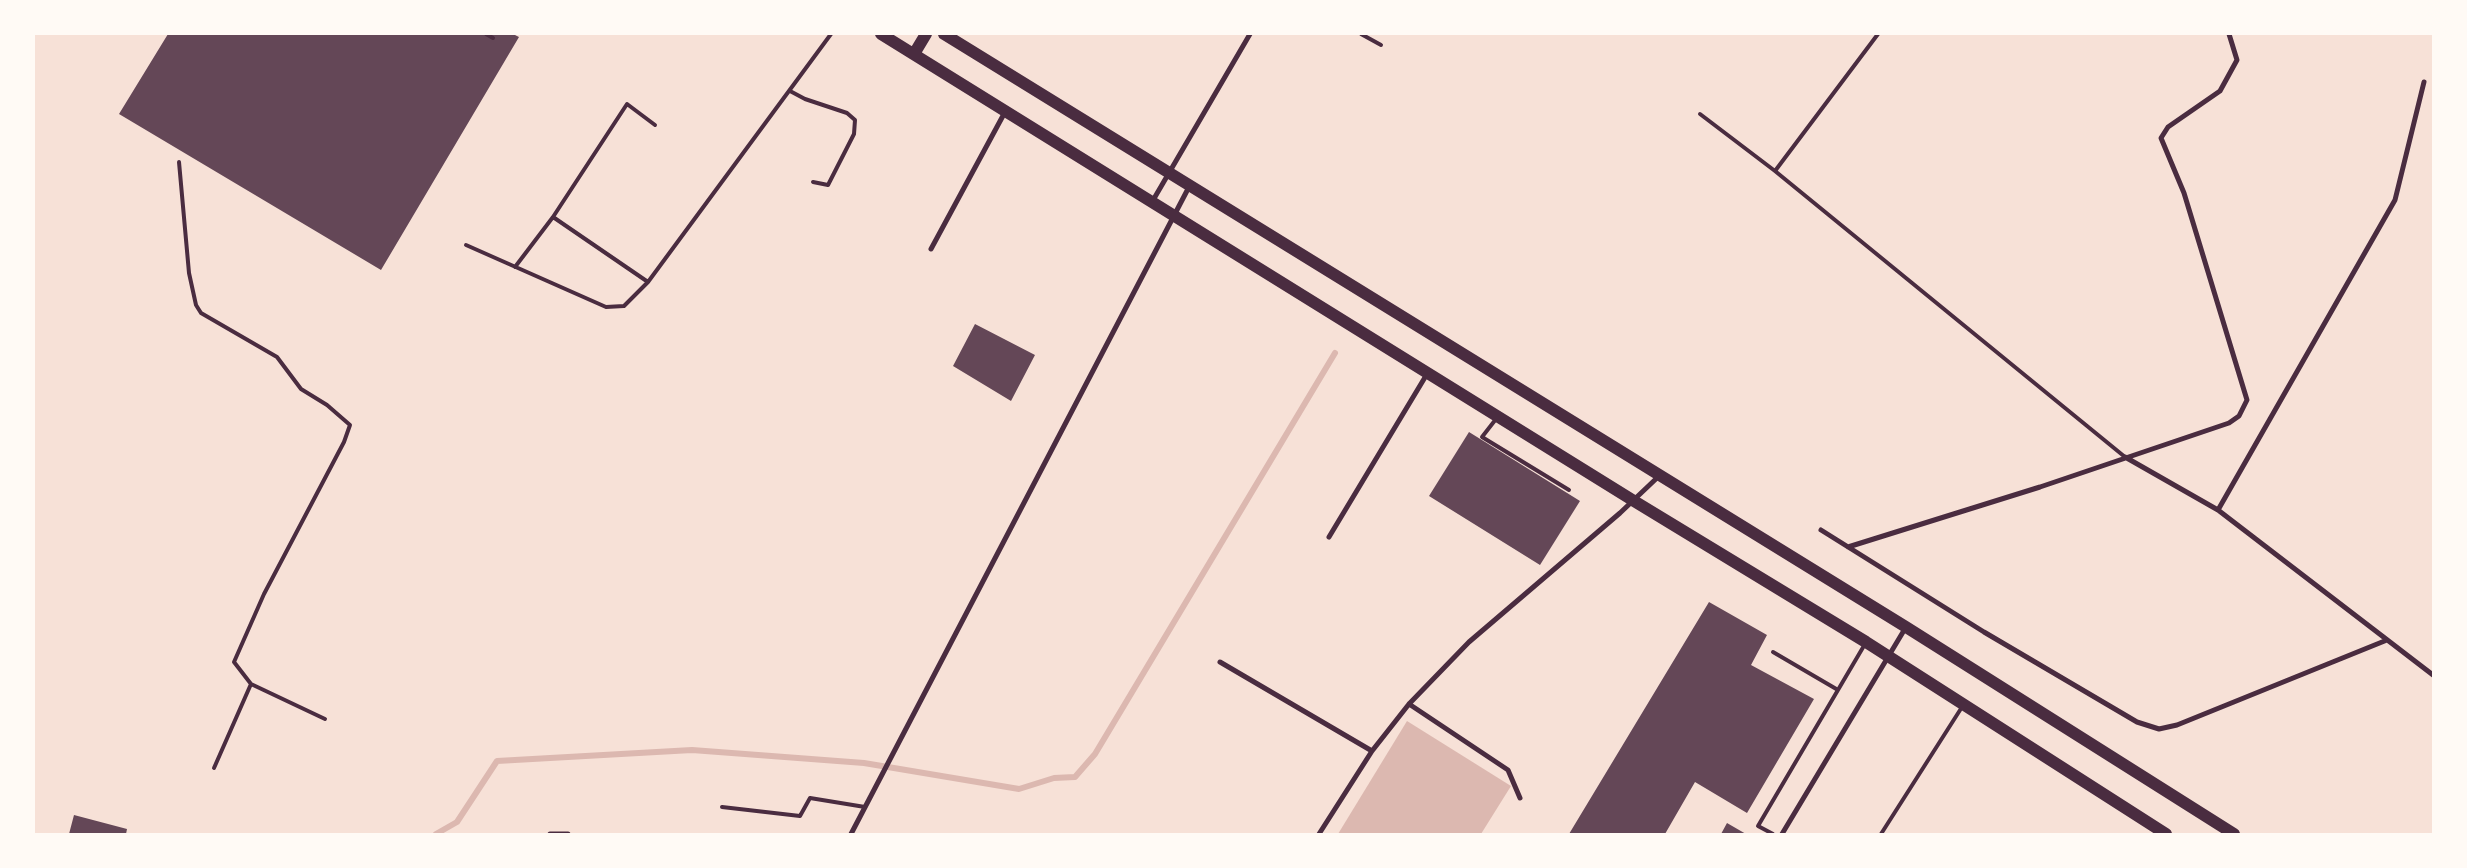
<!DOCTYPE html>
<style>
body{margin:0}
#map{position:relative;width:2467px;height:868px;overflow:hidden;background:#f7e1d7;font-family:Cabin,sans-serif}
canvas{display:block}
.frame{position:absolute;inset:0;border:35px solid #fffaf5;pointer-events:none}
</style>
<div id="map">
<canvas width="2467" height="868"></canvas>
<div class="frame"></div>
</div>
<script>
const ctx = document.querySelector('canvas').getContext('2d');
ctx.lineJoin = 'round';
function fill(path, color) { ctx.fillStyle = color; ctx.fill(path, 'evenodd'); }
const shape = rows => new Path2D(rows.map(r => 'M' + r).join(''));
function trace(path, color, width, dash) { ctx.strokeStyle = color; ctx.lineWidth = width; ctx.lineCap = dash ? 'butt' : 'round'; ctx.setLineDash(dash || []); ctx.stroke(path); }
fill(shape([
 [1407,721,1511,786,1481,834,1338,834]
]), '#dcb8b0');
trace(shape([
 [436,834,457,822,497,761,692,750,864,763,1019,789,1054,778,1075,777,1095,754,1335,353]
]), '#dcb8b0', 6);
fill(shape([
 [168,34,513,34,519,37,381,270,119,114],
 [975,324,1035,355,1011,401,953,366],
 [1469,432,1580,501,1540,565,1429,496],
 [1709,602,1767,635,1751,665,1814,699,1747,813,1695,782,1665,834,1569,834],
 [74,815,127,829,126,834,69,834],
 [1727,823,1746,834,1721,834]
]), '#644757');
trace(shape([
 [486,34,493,38],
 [1361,34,1381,45],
 [790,91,805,99,847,113,855,120,854,134,828,185,813,182],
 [1700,114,1775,171,2125,457],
 [179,162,189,273,196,305,201,313,277,357,301,389,327,405,350,425,344,442,264,594,234,662,251,684,325,719],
 [1775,171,1878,34],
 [553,217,648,282],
 [466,245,606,307,624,306,648,282,831,34],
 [515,267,553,217,627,104,655,125],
 [1496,419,1482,437,1569,490],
 [1773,652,1838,690],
 [214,768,251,684],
 [722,807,800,816,810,798,865,807],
 [1773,834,1758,826,1865,644],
 [1881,834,1962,707]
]), '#4a2c40', 4);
trace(shape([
 [2424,82,2395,200,2218,510,2433,675],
 [1152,202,1250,34],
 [931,249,1005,112],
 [2125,457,2218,510],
 [1821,530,1984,632,2137,722,2159,729,2177,725,2387,640],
 [1329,537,1427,374],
 [1848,547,2040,487,2229,423,2239,416,2247,400,2184,193,2161,138,2168,127,2220,91,2237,60,2229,34],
 [1220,662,1372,751],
 [1409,704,1508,770,1520,798],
 [550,834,568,834],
 [851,834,1190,185],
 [1319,834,1372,751,1409,704,1469,642,1620,513,1659,476],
 [1782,834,1906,627]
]), '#4a2c40', 5);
trace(shape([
 [881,34,1634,501,1866,642,2166,834],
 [944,34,1906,627,2234,834],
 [914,54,926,34]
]), '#4a2c40', 12);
</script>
